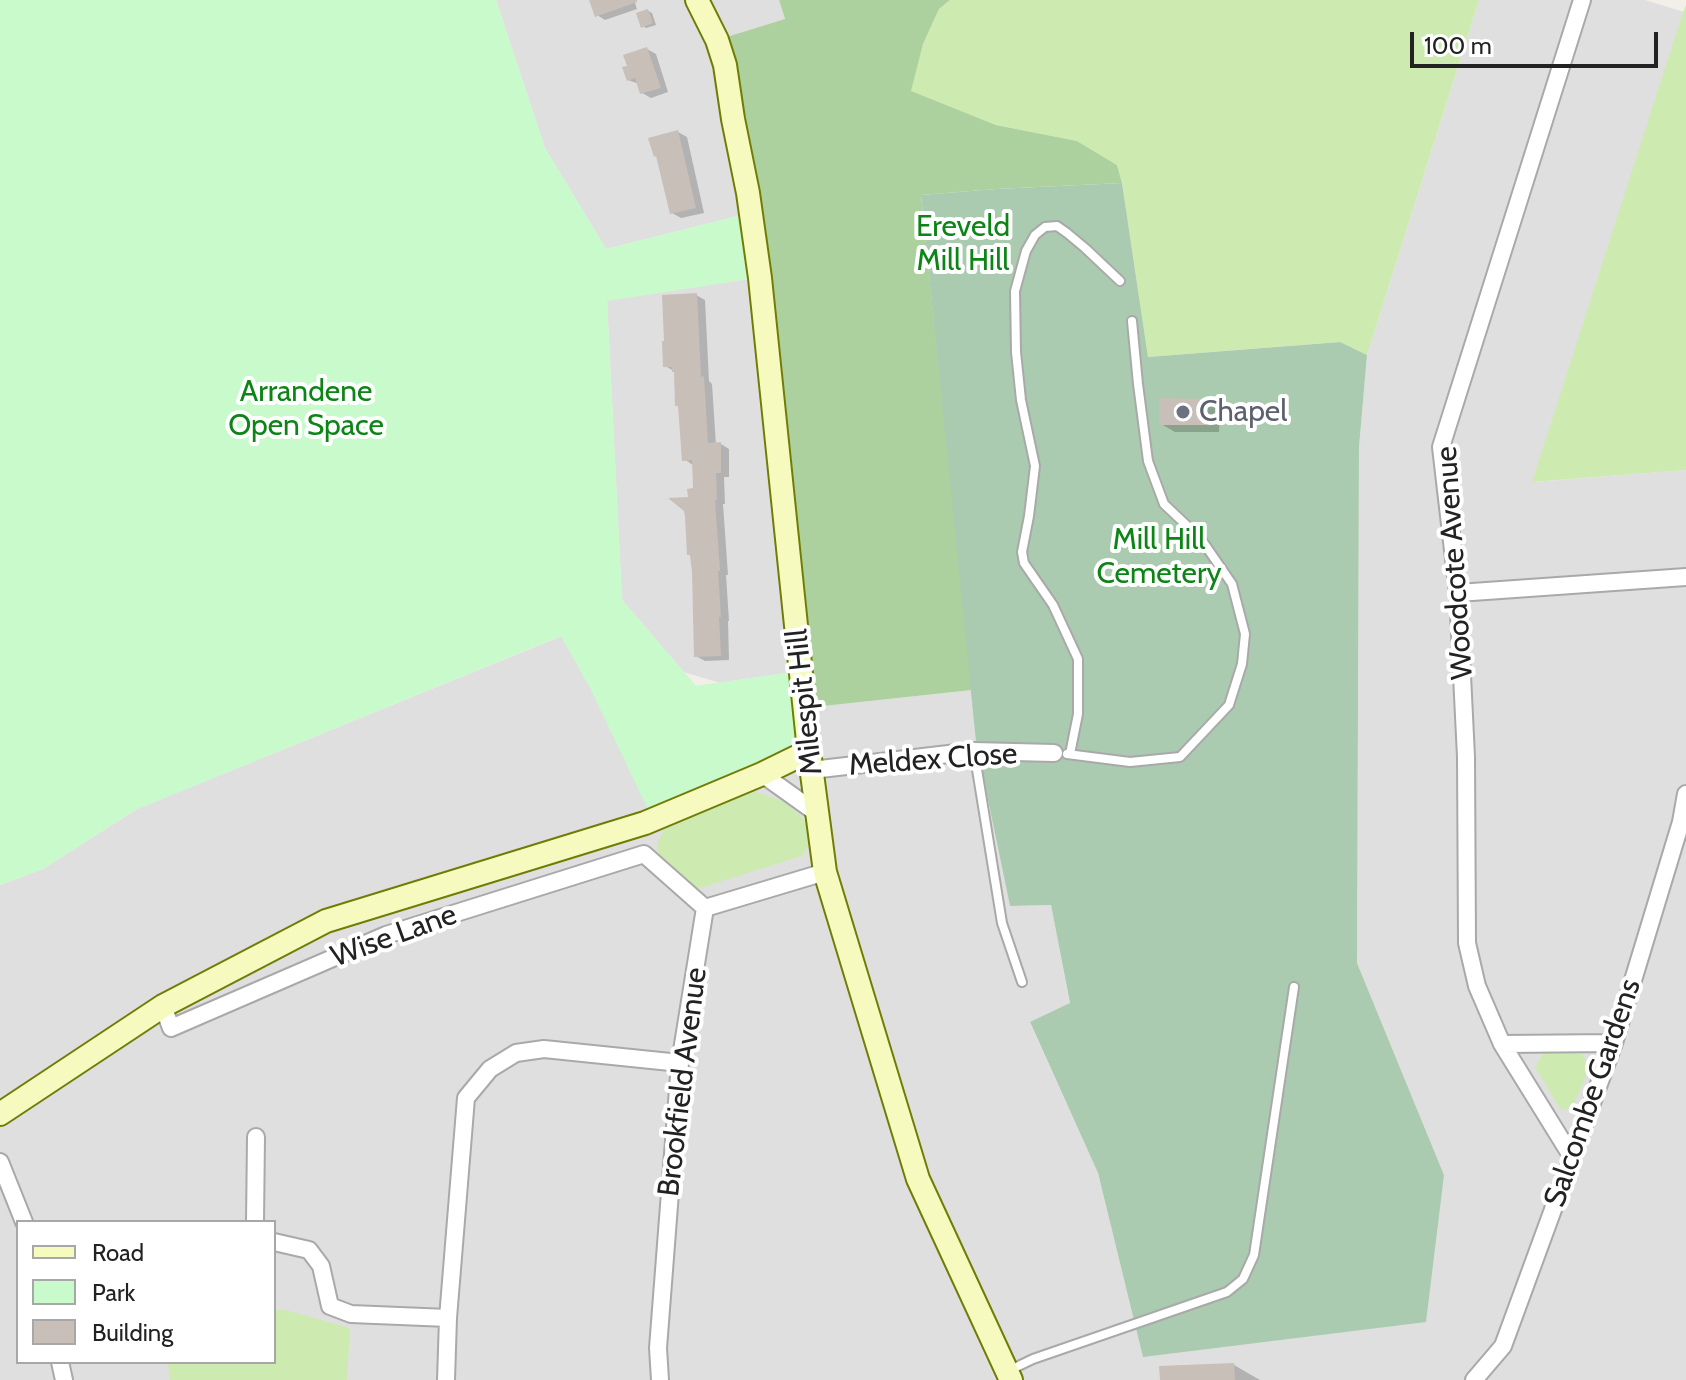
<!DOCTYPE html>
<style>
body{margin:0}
#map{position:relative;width:1686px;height:1380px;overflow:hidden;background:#f2efe9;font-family:Cabin,sans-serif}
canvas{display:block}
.legend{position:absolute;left:16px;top:1220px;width:260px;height:144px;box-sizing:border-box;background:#fff;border:2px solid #a7a7a7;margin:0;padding:10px 14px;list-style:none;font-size:24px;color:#222}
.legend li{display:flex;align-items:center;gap:16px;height:40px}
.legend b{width:40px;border:2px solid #a7a7a7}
.scale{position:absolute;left:1410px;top:32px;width:248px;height:36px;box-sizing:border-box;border:4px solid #222;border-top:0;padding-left:10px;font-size:24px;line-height:28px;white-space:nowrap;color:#222;-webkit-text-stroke:6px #fff;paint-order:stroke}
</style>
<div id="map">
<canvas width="1686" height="1380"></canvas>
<ul class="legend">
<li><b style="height:10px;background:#f7fabf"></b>Road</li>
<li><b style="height:22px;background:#c8facc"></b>Park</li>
<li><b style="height:22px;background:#c7bfb8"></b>Building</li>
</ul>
<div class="scale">100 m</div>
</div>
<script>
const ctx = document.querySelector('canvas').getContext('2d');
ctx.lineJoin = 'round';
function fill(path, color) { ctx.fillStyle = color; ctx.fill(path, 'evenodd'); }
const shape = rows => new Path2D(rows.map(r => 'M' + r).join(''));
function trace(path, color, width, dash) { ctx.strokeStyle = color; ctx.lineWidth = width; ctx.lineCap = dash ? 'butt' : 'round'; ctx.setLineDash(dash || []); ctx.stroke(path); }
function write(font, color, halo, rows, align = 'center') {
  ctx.font = font + ' Cabin,sans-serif'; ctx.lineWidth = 8; ctx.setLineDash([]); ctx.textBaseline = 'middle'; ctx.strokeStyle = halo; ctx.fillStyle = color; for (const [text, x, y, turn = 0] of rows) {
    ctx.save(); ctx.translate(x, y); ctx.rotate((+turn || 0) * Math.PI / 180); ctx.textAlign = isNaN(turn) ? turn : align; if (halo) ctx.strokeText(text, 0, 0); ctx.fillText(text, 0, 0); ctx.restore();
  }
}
fill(shape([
 [496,0,779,0,785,19,746,214,606,249,545,148],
 [1479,0,1645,0,1684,12,1533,482,1686,470,1686,1380,0,1380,0,885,43,869,137,809,562,636,805,708,972,690,976,742,1010,906,1051,905,1070,1004,1030,1023,1098,1173,1143,1356,1444,1175,1357,963,1359,447,1367,355],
 [18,1222,274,1222,274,1362,18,1362],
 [756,278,800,671,696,686,622,600,607,300]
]), '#e0dfdf');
fill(shape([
 [950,0,1479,0,1367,355,1339,342,1148,357,1122,183,1117,165,1077,141,996,125,910,91,923,44,939,9],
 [1686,5,1686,470,1532,482,1683,12],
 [756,792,785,802,805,820,813,840,802,856,697,889,672,877,658,853,657,842,665,829,742,794],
 [1543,1054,1582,1054,1590,1067,1572,1108,1561,1110,1535,1067],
 [274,1310,286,1310,350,1328,347,1380,170,1380,168,1362,274,1362]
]), '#cdebb0');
fill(shape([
 [779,0,950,0,939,9,923,44,911,91,996,125,1077,141,1117,165,1122,183,996,189,921,195,972,690,805,708,760,278,717,40,785,19]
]), '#add19e');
fill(shape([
 [1122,183,1148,357,1340,342,1367,355,1359,447,1357,963,1444,1175,1426,1322,1143,1357,1098,1173,1030,1022,1070,1003,1051,905,1010,906,976,742,921,195,996,189]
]), '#aacbaf');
fill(shape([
 [0,0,496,0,545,148,606,249,746,214,756,278,607,301,622,600,696,686,800,671,810,751,653,820,591,690,561,636,135,810,43,869,0,885]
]), '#c8facc');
fill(shape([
 [591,0,634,0,637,9,605,20,597,15],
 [648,11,652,13,656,25,646,28,643,26],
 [647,49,656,54,668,92,651,98,642,93,639,84,628,80],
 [678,132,687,137,704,213,681,218,672,213,659,157],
 [696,295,705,300,709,381,712,384,716,445,721,444,729,449,729,477,724,477,725,504,723,504,728,575,726,575,729,621,728,621,729,660,705,661,696,656,690,499,696,490,693,465,684,459,676,372,665,366],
 [1206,401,1220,409,1219,432,1175,432,1161,424],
 [1234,1365,1260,1380,1162,1380]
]), '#0003');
fill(shape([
 [589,0,637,0,637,2,595,17],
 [648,9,653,23,641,28,636,13],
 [647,47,661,88,640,94,635,78,627,81,622,67,627,66,623,55],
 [678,130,696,208,670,214,656,156,654,157,648,138],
 [697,293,701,377,704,376,708,443,721,442,721,473,716,473,717,500,715,500,720,571,718,571,721,617,719,617,721,656,694,657,692,572,690,555,687,555,685,516,684,511,668,498,688,497,687,489,693,488,692,460,682,461,678,406,675,406,674,372,672,372,672,367,663,367,662,341,664,341,662,295],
 [1159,398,1206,399,1206,425,1159,425],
 [1234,1363,1235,1380,1160,1380,1159,1366]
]), '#c7bfb8');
const lane = shape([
 [974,751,1002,923,1022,982],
 [1067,754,1130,762,1180,757,1229,705,1242,664,1245,634,1232,584,1201,539,1164,504,1148,461,1138,384,1132,321],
 [1070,754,1078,714,1078,659,1053,605,1024,563,1022,552,1029,516,1035,466,1021,400,1016,352,1015,291,1026,251,1035,235,1045,227,1057,226,1067,233,1085,248,1120,281],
 [1008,1371,1033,1359,1227,1292,1243,1279,1254,1255,1294,987]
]);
const street = shape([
 [1458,593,1686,577],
 [812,770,974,751,1054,753],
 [762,774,818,814],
 [163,1006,171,1028,386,935,644,854,705,908],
 [1502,1044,1614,1043],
 [1572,1157,1502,1044,1477,986,1467,943,1466,757,1458,593,1441,447,1582,0],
 [0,1162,24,1222],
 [255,1222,256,1137],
 [274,1242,309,1250,321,1266,330,1306,351,1314,448,1318],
 [60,1362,64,1380],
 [446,1380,448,1318,466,1098,490,1069,516,1053,544,1049,680,1063],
 [660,1380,658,1348,680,1063,705,908,825,872],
 [1474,1380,1503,1346,1614,1043,1681,822,1686,794]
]);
const secondary = shape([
 [697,0,717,40,725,65,733,119,748,193,760,278,809,751,825,872,918,1179,1011,1380],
 [0,1114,163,1006,326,921,645,823,762,774,809,751]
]);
trace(lane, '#a9a9a9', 12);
trace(street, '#a9a9a9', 20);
trace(secondary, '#707d05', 26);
trace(lane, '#fff', 8);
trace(street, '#fff', 16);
trace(secondary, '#f7fabf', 22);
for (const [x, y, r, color] of [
 [1183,412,8,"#6b7280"]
]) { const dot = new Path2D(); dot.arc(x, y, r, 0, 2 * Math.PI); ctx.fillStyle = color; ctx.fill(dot); trace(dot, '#fff', 3); }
write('30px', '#0c8416', '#fff', [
 ["Ereveld",963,227],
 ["Mill Hill",963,261],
 ["Arrandene",306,392],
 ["Open Space",306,426],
 ["Mill Hill",1159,540],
 ["Cemetery",1159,574]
]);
write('30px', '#5b616d', '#fff', [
 ["Chapel",1199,412]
], 'left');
write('30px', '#222', '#fff', [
 ["Woodcote Avenue",1455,563,-94],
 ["Milespit Hill",805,702,-96],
 ["Meldex Close",933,760,-4],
 ["Wise Lane",394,936,-20],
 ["Brookfield Avenue",683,1082,-83],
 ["Salcombe Gardens",1593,1093,-71]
]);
</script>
